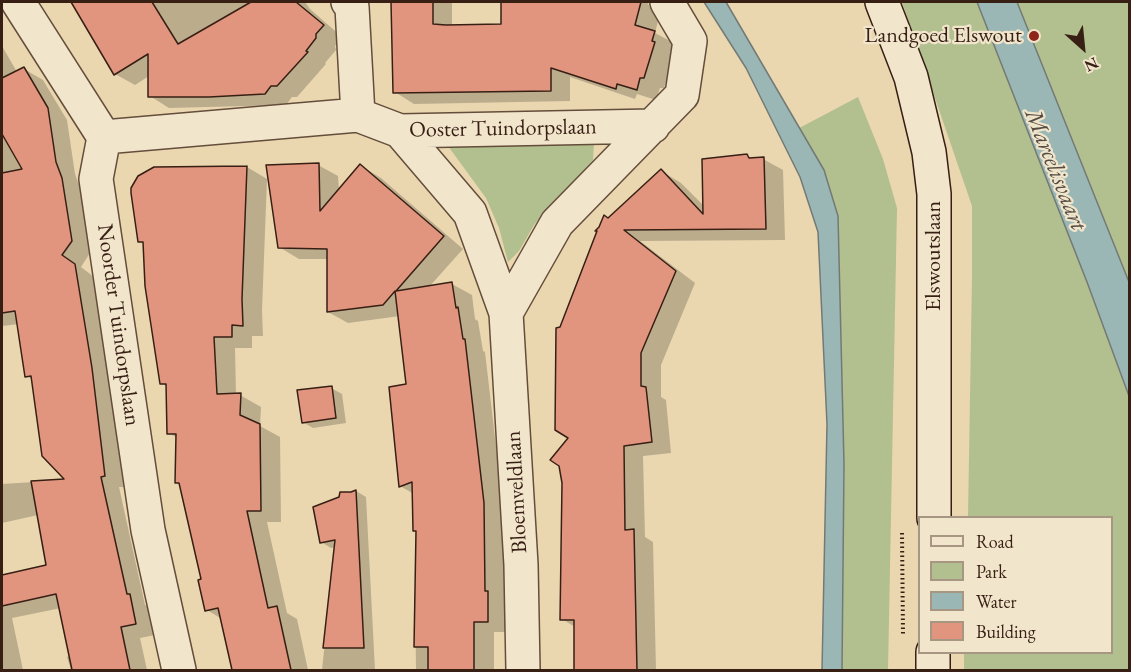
<!DOCTYPE html>
<style>
body{margin:0}
#map{position:relative;width:1131px;height:672px;overflow:hidden;background:#ead7b0;font-family:"EB Garamond",serif}
canvas{display:block}
.frame{position:absolute;inset:0;border:3px solid #371f14;pointer-events:none}
.legend{position:absolute;left:918px;top:516px;width:195px;height:138px;box-sizing:border-box;background:#f1e5cc;border:2px solid #a79682;margin:0;padding:8px 10px;list-style:none;font-size:18px;color:#371f14}
.legend li{display:flex;align-items:center;gap:12px;height:30px}
.legend b{width:30px;border:2px solid #a79682}
.north{position:absolute;left:1053px;top:18px;width:60px;height:60px;-webkit-text-stroke:4px #f1e5cc;paint-order:stroke;rotate:153deg;font-size:16px;font-weight:700;line-height:24px;text-align:center;color:#371f14}
.north::after{content:'';display:block;margin:auto;width:21px;height:27px;background:#371f14;clip-path:polygon(50% 0,100% 100%,50% 72%,0 100%)}
</style>
<div id="map">
<canvas width="1131" height="672"></canvas>
<div class="frame"></div>
<ul class="legend">
<li><b style="height:8px;background:#f1e5cc"></b>Road</li>
<li><b style="height:16px;background:#b2bf8f"></b>Park</li>
<li><b style="height:16px;background:#9bb7b5"></b>Water</li>
<li><b style="height:16px;background:#e2957e"></b>Building</li>
</ul>
<div class="north">N</div>
</div>
<script>
const ctx = document.querySelector('canvas').getContext('2d');
ctx.lineJoin = 'round';
function fill(path, color) { ctx.fillStyle = color; ctx.fill(path, 'evenodd'); }
const shape = rows => new Path2D(rows.map(r => 'M' + r).join(''));
function trace(path, color, width, dash) { ctx.strokeStyle = color; ctx.lineWidth = width; ctx.lineCap = dash ? 'butt' : 'round'; ctx.setLineDash(dash || []); ctx.stroke(path); }
function write(font, color, halo, rows, align = 'center') {
  ctx.font = font + ' "EB Garamond",serif'; ctx.lineWidth = 4.5; ctx.setLineDash([]); ctx.textBaseline = 'middle'; ctx.strokeStyle = halo; ctx.fillStyle = color; for (const [text, x, y, turn = 0] of rows) {
    ctx.save(); ctx.translate(x, y); ctx.rotate((+turn || 0) * Math.PI / 180); ctx.textAlign = isNaN(turn) ? turn : align; if (halo) ctx.strokeText(text, 0, 0); ctx.fillText(text, 0, 0); ctx.restore();
  }
}
fill(shape([
 [902,2,1129,2,1129,282,1055,98,1087,282,1129,396,1129,670,964,670,964,653,1112,652,1112,518,968,517,972,277,972,206],
 [858,97,883,159,897,208,888,670,827,670,833,435,820,219,786,135],
 [594,143,593,160,534,225,519,251,508,262,499,228,486,198,448,146]
]), '#b2bf8f');
const water = shape([
 [704,2,726,2,824,170,838,216,844,464,842,670,822,670,827,424,818,232,800,177,746,68,704,2],
 [977,2,1017,2,1129,282,1129,396,1087,282,977,2]
]);
fill(water, '#9bb7b5');
trace(water, '#737a75', 1.5);
fill(shape([
 [73,2,305,2,310,9,342,37,335,46,336,50,325,63,326,64,297,97,292,97,286,105,169,108,150,96,149,76,135,85,115,74],
 [391,2,452,2,452,25,503,25,503,2,647,2,658,21,655,33,674,43,671,53,674,55,664,88,660,88,656,100,637,94,635,99,570,77,570,101,414,104,395,92],
 [2,46,17,72,24,69,43,80,67,120,75,174,81,190,90,253,81,267,94,277,111,380,124,487,119,487,145,605,149,607,155,635,140,638,147,670,71,670,67,657,70,656,61,608,12,618,23,670,2,670,2,577,48,566,38,515,2,523,2,484,67,480,33,380,27,376,19,324,2,326],
 [746,156,753,159,763,159,783,170,785,240,640,241,695,283,661,365,661,397,666,400,671,453,643,456,645,537,653,542,656,670,575,670,575,627,562,619,570,438,561,329,609,220,661,171,681,183,705,207],
 [318,165,338,176,339,191,361,166,381,178,463,249,429,287,452,284,472,295,475,319,478,321,483,351,485,352,504,515,505,602,508,604,508,632,494,632,494,670,416,670,415,591,417,591,417,532,414,530,414,494,400,486,408,385,400,316,348,323,328,312,329,259,299,259,279,247],
 [247,167,267,179,262,311,263,336,252,336,252,348,235,348,236,395,240,395,261,407,260,426,280,437,281,522,267,522,287,613,297,619,308,670,233,670,222,619,207,610,203,580,181,485,176,482,177,438,169,433,168,387,161,383,145,244,140,241],
 [331,388,342,394,346,423,313,428,303,422],
 [356,491,366,497,375,670,322,670,335,547,331,548,321,542,341,498]
]), '#0003');
const building = shape([
 [71,2,152,2,178,44,251,2,296,2,324,25,316,34,316,38,306,51,308,52,277,86,271,86,265,94,209,97,148,97,148,54,114,75,71,2],
 [391,2,433,2,433,24,446,25,501,24,501,2,641,2,635,25,655,31,652,41,655,42,644,78,640,78,637,90,617,84,616,89,551,68,551,91,393,93,391,2],
 [24,67,48,108,56,162,62,178,72,241,62,255,75,264,92,368,105,476,101,477,127,594,130,594,136,624,121,627,130,670,72,670,56,594,2,606,2,575,46,565,31,481,64,479,42,456,31,376,25,377,15,311,2,313,2,173,22,169,2,134,2,78,24,67],
 [747,154,749,158,764,157,766,229,624,230,676,271,641,353,641,386,646,387,652,442,624,446,625,530,634,529,637,670,574,670,574,620,560,620,562,483,559,466,550,460,568,438,555,430,556,328,560,327,597,231,595,231,599,227,604,215,608,218,661,169,703,214,702,159,747,154],
 [319,163,320,211,360,164,444,236,396,291,452,282,456,308,458,307,463,339,465,339,484,503,485,591,488,591,488,622,474,622,474,670,428,670,428,647,414,647,416,531,413,531,412,482,399,487,389,387,406,384,395,291,383,305,327,312,327,249,278,248,266,165,319,163],
 [247,166,242,299,243,326,232,325,232,337,214,337,217,394,241,393,240,415,260,424,261,511,247,511,268,608,277,606,291,670,232,670,218,608,205,611,198,580,201,579,179,483,175,483,176,434,167,434,166,384,160,384,145,286,143,242,138,242,131,193,131,188,138,176,154,167,247,166],
 [332,386,336,418,302,423,297,390,332,386],
 [356,490,364,648,323,648,335,540,320,543,313,507,339,497,340,492,351,492,356,490]
]);
fill(building, '#e2957e');
trace(building, '#371f14', 1.5);
const street = shape([
 [18,2,104,137,96,179,148,530,179,670],
 [348,2,352,7,358,115],
 [400,131,470,213,506,313,521,565,523,670],
 [104,137,358,115,400,131,653,126],
 [506,313,557,223,682,95,690,41,667,2]
]);
const secondary = shape([
 [882,2,911,77,929,152,934,194,934,518],
 [933,652,933,670]
]);
trace(street, '#644d3b', 36);
trace(secondary, '#371f14', 36);
trace(shape([
 [902,533,903,634]
]), '#371f14', 4, [1.5, 3]);
trace(street, '#f1e5cc', 33);
trace(secondary, '#f1e5cc', 33);
for (const [x, y, r, color] of [
 [1034,36,6,"#8f2418"]
]) { const dot = new Path2D(); dot.arc(x, y, r, 0, 2 * Math.PI); ctx.fillStyle = color; ctx.fill(dot); trace(dot, '#f1e5cc', 2); }
write('22px', '#371f14', '#f1e5cc', [
 ["Landgoed Elswout",1022,36]
], 'right');
write('22px', '#371f14', '#f1e5cc', [
 ["Ooster Tuindorpslaan",503,129,-1],
 ["Elswoutslaan",934,256,-90],
 ["Noorder Tuindorpslaan",118,325,82],
 ["Bloemveldlaan",517,492,-93]
]);
write('italic 24px', '#554d44', '#f1e5cc', [
 ["Marcelisvaart",1055,170,68]
]);
</script>
